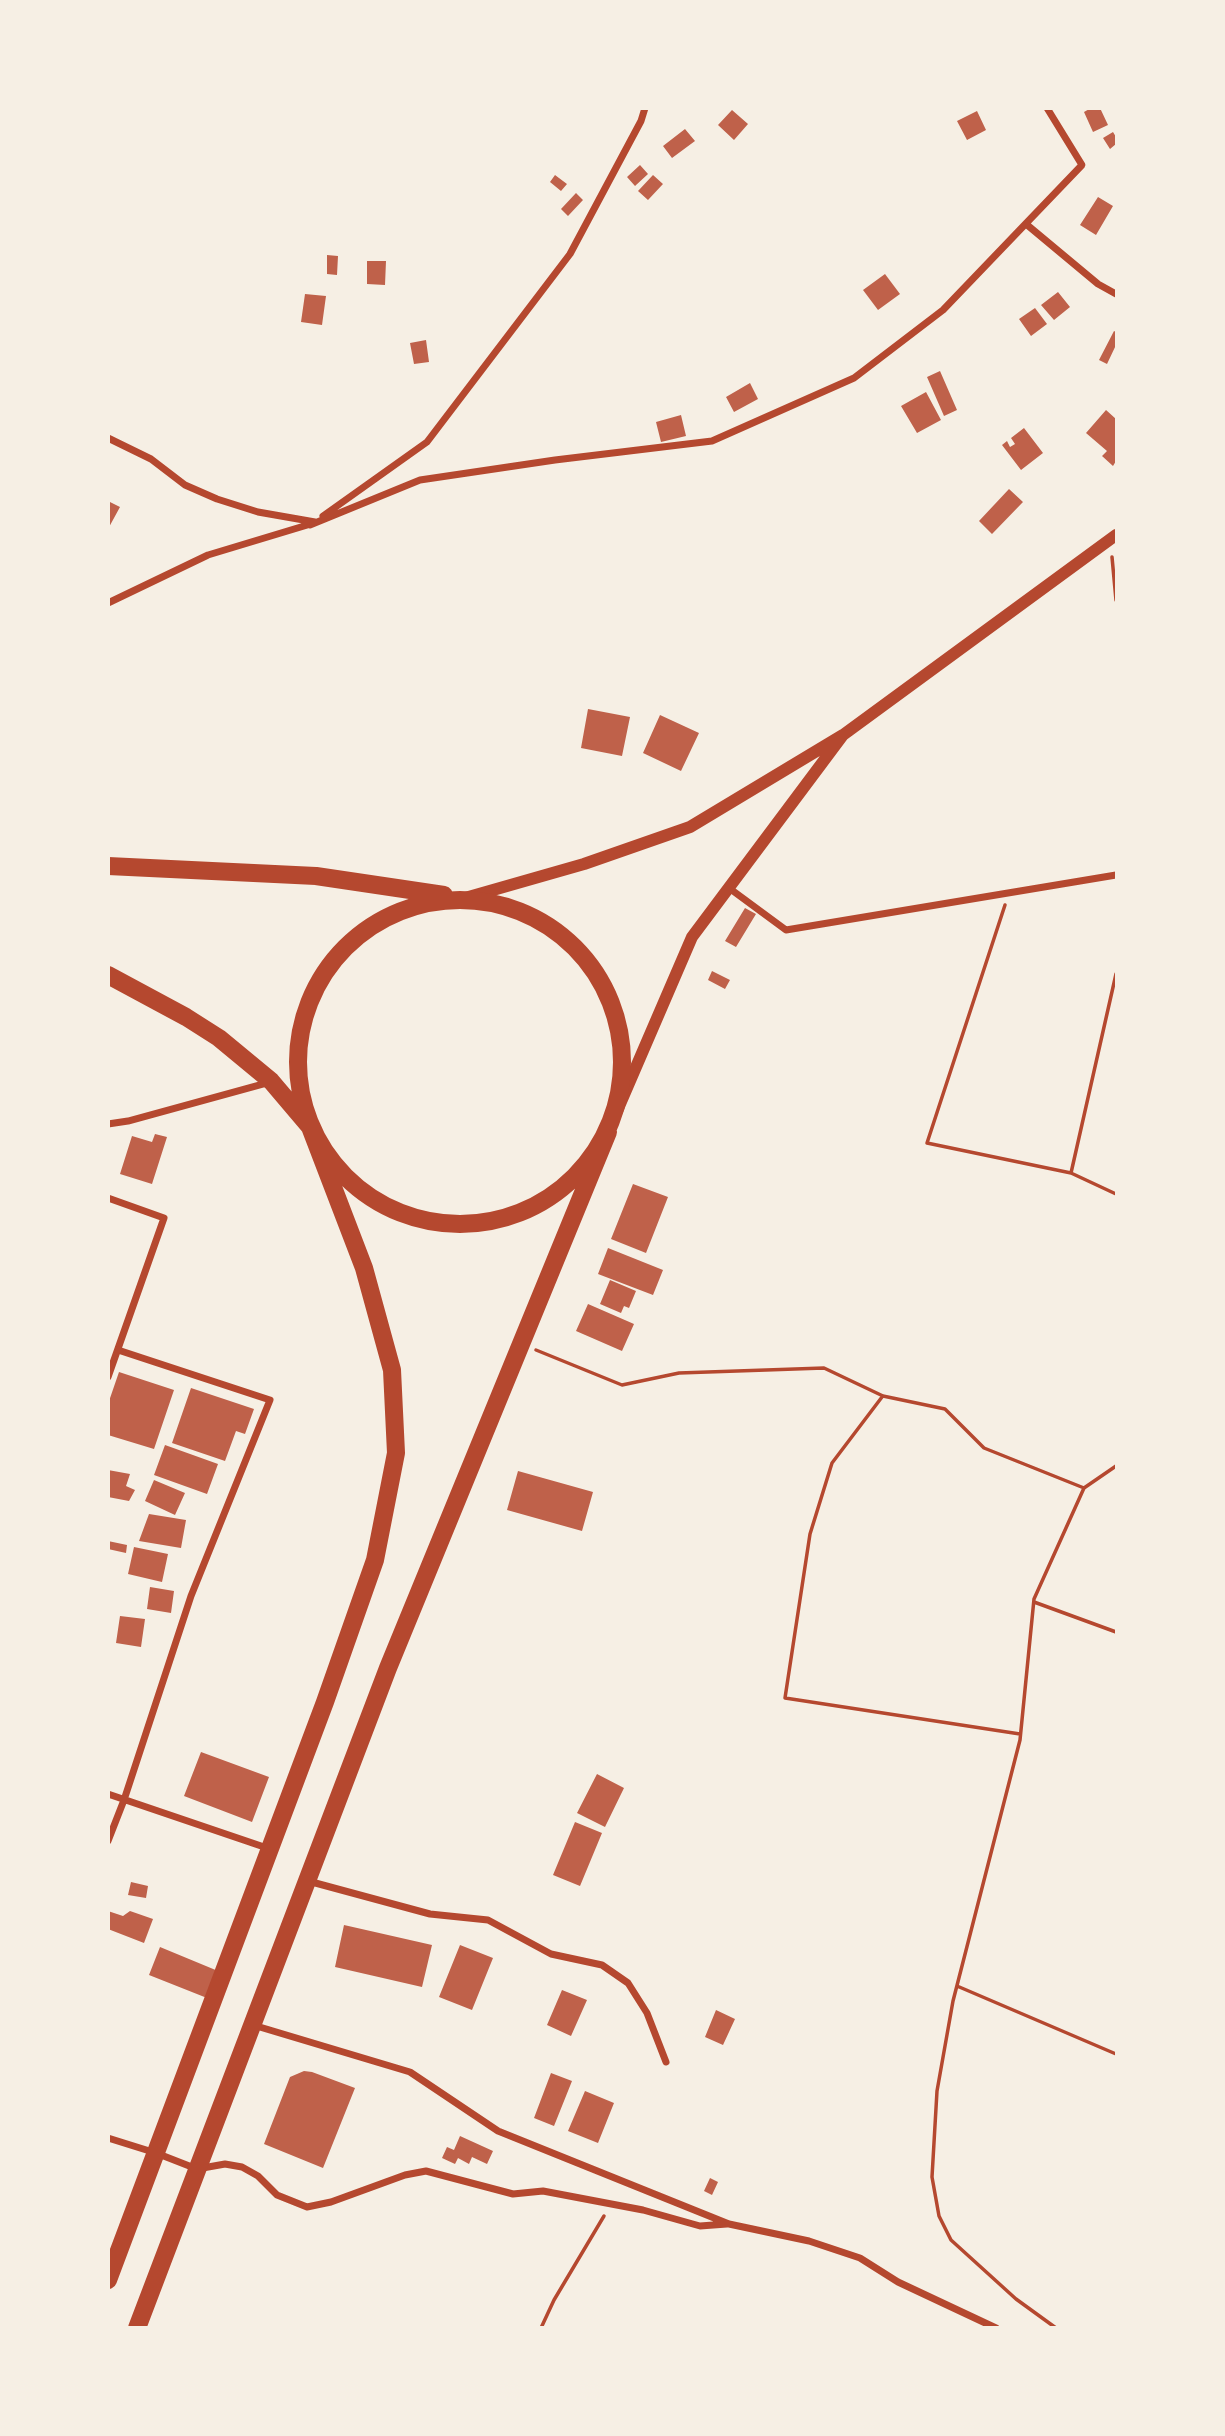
<!DOCTYPE html>
<style>
body{margin:0}
#map{position:relative;width:1225px;height:2436px;overflow:hidden;background:#f6efe4;font-family:Mulish,sans-serif}
canvas{display:block}
.frame{position:absolute;inset:0;border:110px solid #f6efe4;pointer-events:none}
</style>
<div id="map">
<canvas width="1225" height="2436"></canvas>
<div class="frame"></div>
</div>
<script>
const ctx = document.querySelector('canvas').getContext('2d');
ctx.lineJoin = 'round';
function fill(path, color) { ctx.fillStyle = color; ctx.fill(path, 'evenodd'); }
const shape = rows => new Path2D(rows.map(r => 'M' + r).join(''));
function trace(path, color, width, dash) { ctx.strokeStyle = color; ctx.lineWidth = width; ctx.lineCap = dash ? 'butt' : 'round'; ctx.setLineDash(dash || []); ctx.stroke(path); }
fill(shape([
 [1091,108,1100,108,1108,125,1093,132,1084,112],
 [732,110,748,124,734,140,718,125],
 [977,111,986,130,967,140,957,121],
 [685,129,695,141,672,158,663,146],
 [1113,132,1116,137,1116,144,1110,149,1103,138],
 [640,165,648,174,635,186,627,177],
 [555,175,567,184,561,191,550,182],
 [653,175,663,184,648,200,638,191],
 [576,193,583,200,568,216,561,209],
 [1098,197,1113,206,1096,235,1080,225],
 [327,255,338,256,337,275,327,274],
 [367,261,386,261,385,285,367,284],
 [885,274,900,294,878,310,863,290],
 [1058,292,1070,307,1054,320,1041,305],
 [305,294,326,296,322,325,301,322],
 [1035,308,1047,324,1031,336,1019,319],
 [1114,331,1116,332,1116,345,1107,364,1099,360],
 [426,340,429,362,414,364,410,343],
 [940,371,957,410,944,416,927,377],
 [750,383,758,399,734,412,726,397],
 [926,392,941,420,917,433,901,406],
 [1106,410,1116,419,1116,461,1113,466,1102,456,1107,451,1086,433],
 [681,415,686,436,661,442,656,422],
 [1024,428,1043,453,1021,470,1002,445,1007,441,1010,447,1015,444,1011,438],
 [1009,489,1023,502,992,534,979,521],
 [108,501,120,507,108,529],
 [588,709,630,717,622,756,581,748],
 [660,715,699,733,681,771,643,753],
 [745,908,756,914,736,947,725,941],
 [712,971,730,980,725,989,708,980],
 [155,1134,167,1137,152,1184,120,1174,132,1136,152,1142],
 [633,1184,668,1197,646,1253,611,1239],
 [608,1248,663,1270,653,1295,598,1274],
 [610,1280,636,1291,629,1308,624,1306,621,1313,600,1304],
 [588,1304,634,1324,622,1351,576,1331],
 [119,1372,174,1390,154,1449,108,1435,108,1404],
 [191,1388,254,1409,245,1434,236,1431,225,1461,172,1443],
 [165,1445,218,1464,207,1494,154,1475],
 [108,1470,130,1474,126,1486,135,1490,129,1501,108,1497],
 [518,1471,593,1492,582,1531,507,1510],
 [154,1480,185,1493,175,1515,145,1501],
 [149,1514,186,1520,181,1548,139,1541],
 [108,1541,127,1545,126,1553,108,1549],
 [134,1547,168,1554,162,1582,128,1574],
 [150,1587,174,1591,171,1613,147,1609],
 [120,1616,145,1619,141,1647,116,1643],
 [201,1752,269,1777,252,1822,184,1796],
 [597,1774,624,1788,605,1827,577,1813],
 [575,1822,602,1833,580,1886,553,1875],
 [131,1882,148,1886,146,1898,128,1895],
 [108,1911,123,1916,130,1911,153,1919,144,1943,108,1929],
 [344,1925,432,1945,422,1987,335,1967],
 [460,1945,493,1958,472,2010,439,1997],
 [160,1947,218,1971,207,1998,149,1975],
 [562,1990,587,2000,571,2036,547,2025],
 [716,2010,735,2019,723,2045,705,2037],
 [304,2071,312,2072,355,2088,323,2168,264,2144,290,2077],
 [551,2073,572,2081,554,2126,534,2118],
 [585,2091,614,2103,598,2143,568,2131],
 [460,2136,493,2151,487,2164,472,2157,469,2164,458,2158,455,2164,442,2158,447,2147,454,2150],
 [710,2178,718,2182,712,2195,704,2191]
]), '#bf614a');
trace(shape([
 [1112,557,1116,600],
 [1005,905,927,1143,1071,1173,1116,1194],
 [1071,1173,1116,974],
 [536,1350,622,1385,679,1373,824,1368,883,1396,945,1409,984,1448,1084,1488,1116,1466],
 [882,1397,832,1463,810,1534,785,1698,1020,1734],
 [1034,1602,1116,1632],
 [957,1986,1116,2054],
 [541,2328,554,2300,604,2216],
 [1056,2328,1016,2299,951,2240,939,2216,932,2177,937,2091,953,2001,1020,1740,1034,1599,1084,1488]
]), '#b5482f', 3.5);
trace(shape([
 [1026,224,1098,284,1116,294],
 [108,438,151,459,185,485,217,499,258,512,315,522],
 [323,516,427,442,570,254,641,121,645,108],
 [310,525,420,480,555,460,712,441,854,378,943,310,1082,165,1047,108],
 [108,603,208,555,314,523],
 [729,888,786,930,1116,875],
 [108,1124,128,1121,270,1082],
 [108,1198,164,1218,108,1377],
 [108,1794,270,1849],
 [108,1841,124,1800,191,1596,270,1400,118,1350],
 [308,1881,430,1914,488,1920,551,1954,602,1965,628,1983,647,2013,666,2062],
 [253,2025,410,2072,498,2131,729,2224,809,2241,860,2258,898,2282,996,2328],
 [108,2138,156,2153,197,2169,225,2164,242,2167,258,2176,277,2195,307,2207,331,2202,405,2175,426,2171,513,2194,543,2191,643,2210,700,2226,727,2224]
]), '#b5482f', 7);
trace(shape([
 [843,735,1116,535],
 [465,898,584,864,690,827,843,735,692,937,608,1132]
]), '#b5482f', 12);
trace(shape([
 [108,866,316,876,444,895],
 '298 1062a162 162 0 1 1 324 0a162 162 0 1 1-324 0Z',
 [108,975,186,1017,219,1038,271,1081,310,1127,364,1268,392,1370,396,1453,375,1560,325,1702,108,2280],
 [137,2328,388,1668,608,1132]
]), '#b5482f', 18);
</script>
